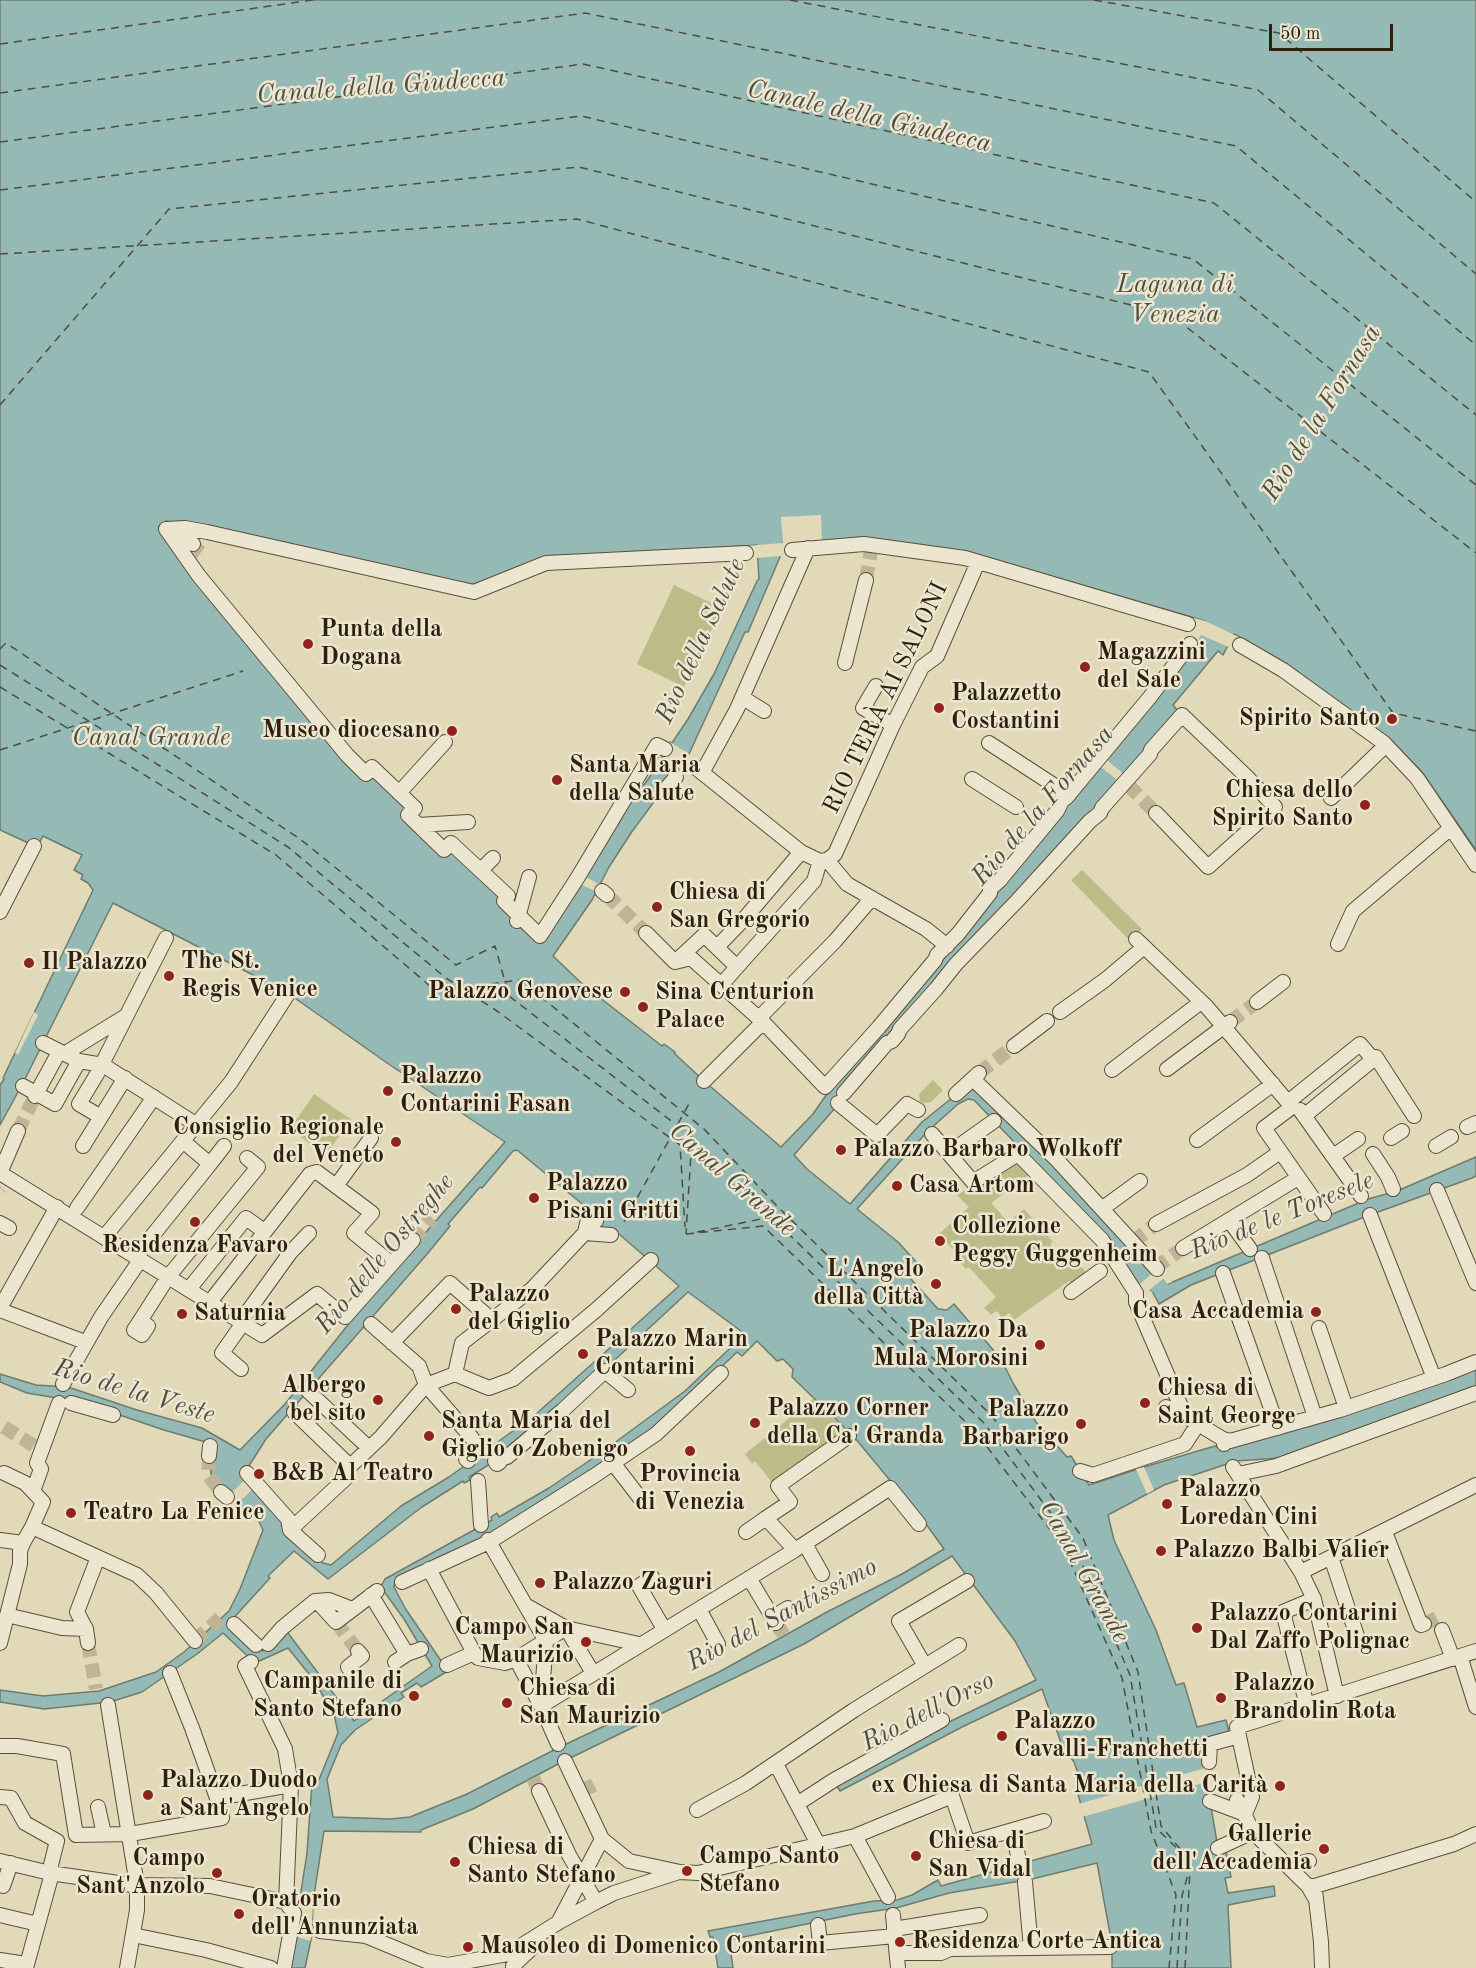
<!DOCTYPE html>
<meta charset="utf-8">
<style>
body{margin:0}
#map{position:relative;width:1476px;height:1968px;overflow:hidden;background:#e2d9b8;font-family:"Old Standard TT",serif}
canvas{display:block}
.scale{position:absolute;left:1269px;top:24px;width:124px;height:27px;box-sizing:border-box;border:3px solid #2f200d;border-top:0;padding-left:8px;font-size:18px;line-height:21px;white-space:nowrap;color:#2f200d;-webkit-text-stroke:4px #ece6d1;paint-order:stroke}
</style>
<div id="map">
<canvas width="1476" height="1968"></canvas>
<div class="scale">50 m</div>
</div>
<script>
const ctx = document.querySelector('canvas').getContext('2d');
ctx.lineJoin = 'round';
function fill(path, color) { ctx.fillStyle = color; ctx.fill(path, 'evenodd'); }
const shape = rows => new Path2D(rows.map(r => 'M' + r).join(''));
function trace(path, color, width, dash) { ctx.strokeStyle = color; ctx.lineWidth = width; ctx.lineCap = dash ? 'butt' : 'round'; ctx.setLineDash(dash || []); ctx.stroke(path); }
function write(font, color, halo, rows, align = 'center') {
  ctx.font = font + ' "Old Standard TT",serif'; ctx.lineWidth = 5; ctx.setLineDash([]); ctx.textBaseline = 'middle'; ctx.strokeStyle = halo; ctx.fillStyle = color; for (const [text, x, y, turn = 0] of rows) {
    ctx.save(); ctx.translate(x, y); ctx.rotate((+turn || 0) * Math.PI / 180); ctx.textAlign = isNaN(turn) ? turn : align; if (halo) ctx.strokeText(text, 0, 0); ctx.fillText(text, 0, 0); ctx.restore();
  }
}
fill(shape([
 [674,585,722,608,684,687,637,664],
 [1082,870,1142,929,1130,941,1071,880],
 [933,1080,943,1090,931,1102,924,1103,920,1101,919,1094],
 [314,1094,352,1120,325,1155,290,1129],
 [1016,1159,1030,1174,991,1203,1008,1222,1024,1209,1053,1242,1050,1244,1057,1255,1051,1260,1057,1270,1067,1263,1065,1260,1073,1254,1072,1252,1074,1250,1078,1255,1075,1258,1086,1273,1074,1287,1069,1281,1014,1320,1009,1313,1002,1318,997,1311,990,1315,988,1311,987,1311,984,1308,996,1297,969,1267,966,1269,956,1258,958,1255,939,1234,969,1207,957,1195],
 [813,1399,847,1432,774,1485,755,1461,752,1464,745,1454]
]), '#bcbc89');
const water = shape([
 [0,0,1476,0,1476,850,1422,772,1392,741,1287,664,1234,634,1223,655,1218,651,1173,705,1178,711,1119,783,794,1155,807,1169,850,1204,922,1122,968,1085,971,1085,1030,1140,1168,1284,1368,1199,1397,1191,1476,1157,1476,1176,1472,1178,1367,1216,1191,1285,1159,1304,1153,1293,1139,1285,1106,1238,974,1100,968,1099,958,1104,927,1132,857,1209,898,1242,918,1264,910,1270,910,1278,938,1309,947,1310,954,1304,1001,1359,1013,1383,1036,1422,1067,1457,1071,1456,1089,1485,1144,1467,1215,1446,1221,1448,1476,1365,1476,1390,1293,1457,1236,1461,1164,1485,1108,1515,1114,1540,1156,1630,1176,1685,1184,1683,1197,1727,1226,1720,1229,1732,1204,1740,1206,1778,1218,1848,1226,1851,1231,1877,1225,1878,1228,1893,1274,1886,1275,1896,1228,1905,1231,1968,1112,1968,1112,1944,1097,1863,1032,1879,949,1893,896,1908,855,1914,729,1940,733,1968,718,1968,713,1937,710,1937,708,1931,874,1901,897,1900,912,1895,938,1880,941,1886,1092,1844,1076,1787,1078,1786,1078,1773,1074,1762,1068,1754,1065,1754,1042,1689,962,1727,840,1791,835,1783,949,1722,1036,1680,1015,1641,952,1556,804,1644,562,1762,473,1809,421,1830,421,1832,324,1831,313,1902,312,1935,305,1968,289,1968,307,1853,312,1783,318,1782,338,1733,334,1714,313,1679,288,1648,255,1663,223,1633,197,1654,142,1692,110,1702,44,1709,0,1702,0,1690,43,1696,99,1691,156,1672,184,1652,229,1611,240,1589,263,1530,257,1518,236,1507,237,1505,211,1474,209,1443,164,1430,81,1402,27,1393,0,1382,0,1374,36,1385,68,1387,137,1410,202,1428,240,1450,285,1404,347,1326,356,1312,505,1142,390,1065,289,994,274,986,269,994,251,984,255,976,113,903,23,1083,0,1125,0,1085,4,1079,3,1078,93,890,88,883,81,879,83,875,74,870,82,855,43,836,37,847,0,830,0,0],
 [166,521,474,585,544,560,757,545,759,579,757,581,714,674,688,719,672,743,670,742,661,756,663,758,636,796,631,797,621,813,622,818,540,942,497,902,502,896,372,774,160,532,159,526,166,521],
 [865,539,969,552,1205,621,1193,647,831,1088,813,1114,781,1147,704,1081,674,1053,675,1052,664,1044,662,1046,599,997,597,998,553,956,592,900,609,867,631,833,689,754,745,632,748,632,751,625,780,557,782,543,865,539],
 [517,1150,587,1208,585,1210,614,1238,619,1234,679,1286,535,1415,449,1477,401,1506,331,1565,323,1563,297,1540,245,1472,266,1439,428,1253,450,1226,448,1224,480,1187,482,1188,513,1151,517,1150],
 [688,1292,745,1334,685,1391,602,1452,549,1488,499,1517,497,1513,491,1517,492,1520,385,1579,381,1586,383,1590,404,1619,432,1666,354,1721,285,1629,272,1645,263,1651,256,1648,229,1623,270,1578,268,1576,294,1551,328,1579,422,1507,463,1481,464,1483,470,1480,469,1477,498,1459,605,1369,688,1292],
 [757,1341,777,1361,783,1359,793,1369,792,1377,855,1438,926,1524,944,1549,902,1574,827,1612,719,1672,562,1746,467,1794,410,1817,390,1819,333,1817,327,1779,341,1745,355,1730,404,1697,401,1693,417,1683,421,1687,448,1671,405,1608,394,1587,395,1581,524,1517,659,1427,737,1352,742,1356,757,1341]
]);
fill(water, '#95b9b4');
trace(water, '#6c7c71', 1.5);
fill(shape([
 [821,515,822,541,793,542,792,545,785,546,783,556,755,558,754,548,745,549,745,546,783,543,781,517],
 [1190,617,1205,621,1243,639,1242,642,1235,638,1231,648,1201,635,1193,647,1191,645,1201,623,1190,620],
 [670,742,692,756,682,770,661,756],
 [1102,756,1125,775,1121,783,1096,763],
 [583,875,600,885,603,885,595,891,578,883],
 [34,1012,38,1015,18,1055,15,1053],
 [1158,1268,1172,1282,1167,1284,1163,1279,1149,1290,1153,1293,1150,1295,1138,1286],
 [1144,1467,1154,1490,1147,1494,1136,1469],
 [249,1476,257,1485,235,1506,227,1497],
 [1209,1767,1210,1781,1082,1817,1078,1804],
 [297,1893,300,1893,299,1900,313,1902,312,1926,315,1926,315,1936,312,1936,310,1941,292,1935]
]), '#e2d9b8');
trace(shape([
 [790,0,1258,90,1476,274],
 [1094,0,1279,33,1476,202],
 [0,44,313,0],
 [0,93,585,13,1236,146,1476,345],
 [0,142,583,64,1214,203,1476,415],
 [0,190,581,116,1193,259,1476,485],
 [0,254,577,219,1149,372,1393,713,1476,731],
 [0,405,169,209,579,167,1171,315,1476,553],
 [0,649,6,643,300,839,456,965,495,946,509,996,692,1137,686,1234],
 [0,665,288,847,446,978,497,1011,680,1145,685,1227],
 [0,687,276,855,436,991,520,980,704,1129,779,1208,992,1416,1083,1538,1138,1672,1161,1826,1191,1862],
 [0,750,243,671],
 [624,1222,691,1100],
 [697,1232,771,1217,984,1423,1073,1543,1130,1675,1156,1828,1184,1855],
 [686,1234,763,1226,975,1431,1064,1548,1122,1678,1151,1831,1176,1895,1169,1968],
 [1177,1968,1182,1896,1191,1863],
 [1185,1968,1190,1869]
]), '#4e4e3f', 1.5, [8, 6]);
trace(shape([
 [191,554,203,538],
 [866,580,871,551],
 [1128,785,1156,813],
 [607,895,646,933],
 [1230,1022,1257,1002],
 [979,1073,1014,1046],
 [18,1131,35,1096],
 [0,1188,1,1187],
 [413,1240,432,1218],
 [1133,1242,1156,1224],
 [1155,1268,1183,1248],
 [4,1427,39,1449],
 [209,1456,208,1475,221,1492],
 [336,1622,358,1651],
 [776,1623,784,1635],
 [1424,1624,1437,1618,1442,1630],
 [195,1641,220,1618],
 [88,1643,96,1689],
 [533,1778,539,1791],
 [582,1791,594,1785]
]), '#beb496', 14, [14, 7]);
const pedestrian = shape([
 [180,535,193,544],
 [792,550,864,544,965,558,1188,624],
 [1240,645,1283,670,1384,743,1417,778,1476,865],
 [845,663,866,580],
 [876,686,863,708,893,725],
 [743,698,764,711],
 [989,743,1069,795],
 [665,749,657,745,578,877,540,936,504,901,508,896,451,843,444,850,408,815,415,808,372,767,366,774,347,755,199,576,166,529,185,528,207,532,474,592,546,563,746,553],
 [695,767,801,852,820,861,827,860,835,854,893,725,922,667,937,656,978,562],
 [702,773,737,709,808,548],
 [972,779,1016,807],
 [664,791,676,777],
 [399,793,445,742],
 [1331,798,1386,745],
 [418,825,468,822],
 [827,860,847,884,926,929,947,946],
 [481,870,493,858],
 [602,891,607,895],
 [0,912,34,846],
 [517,921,529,877],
 [646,933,675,962],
 [1136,939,1206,1006,1292,1107],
 [1338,944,1353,911,1451,828],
 [717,947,745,918,801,852],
 [675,962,691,958,763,1022,825,1087,879,1027,935,960,937,955,958,934,990,893,990,889,1000,880,1057,811,1063,799,1066,798,1150,697,1190,644],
 [675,962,704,935,737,967,722,984],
 [737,967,814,881,820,861],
 [1257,1002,1283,982],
 [1060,1012,1105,980,1144,947],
 [759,1018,835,941,872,898],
 [1014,1046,1047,1021],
 [64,1054,126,1016],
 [79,1061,103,1065,197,1125],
 [1167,1069,1230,1022],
 [1112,1070,1201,1002],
 [973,1079,1057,1160,1157,1269],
 [704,1081,763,1022],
 [23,1086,55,1104,79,1061,43,1043],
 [844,1093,887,1043,892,1041,898,1034,900,1029,936,989,956,964,1017,901,1090,821,1100,813,1102,808,1150,754,1151,750,1182,715,1246,776,1275,807,1208,867,1156,813],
 [956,1094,979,1073],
 [35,1096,59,1052],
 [1288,1102,1360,1044,1373,1059],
 [838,1103,877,1135,907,1104,918,1110],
 [1292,1107,1264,1128,1324,1214],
 [1300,1110,1361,1196],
 [1304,1116,1376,1057,1414,1116],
 [101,1117,79,1104,97,1074,166,938],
 [1467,1127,1476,1123],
 [18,1131,0,1173,262,1335,317,1294,345,1317,413,1240],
 [932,1134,973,1182,1018,1154,1102,1240,1136,1293],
 [1391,1138,1402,1131],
 [1197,1140,1273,1084],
 [83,1146,125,1078],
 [1436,1146,1451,1137],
 [949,1153,994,1121],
 [1373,1154,1388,1177,1393,1189],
 [1333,1156,1358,1139],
 [210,1164,224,1146],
 [336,1186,371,1138],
 [1437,1190,1476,1283],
 [77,1208,154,1097],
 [1103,1208,1140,1181],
 [589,1214,585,1233,611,1235],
 [1370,1215,1434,1378],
 [1229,1220,1250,1249],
 [0,1223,9,1228],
 [1156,1224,1247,1175,1280,1152],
 [105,1236,231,1082,288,994],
 [1183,1248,1298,1178],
 [136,1256,210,1164,184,1142],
 [1262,1258,1315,1417],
 [1223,1273,1278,1428],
 [189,1289,246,1218,264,1231],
 [1071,1292,1100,1271],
 [1136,1293,1136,1302,1185,1416,1223,1439,1224,1444],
 [210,1302,310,1174,317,1172,372,1213,354,1233,392,1264],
 [0,1308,57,1207],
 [0,1310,85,1342],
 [140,1321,148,1326,142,1335,134,1330,140,1321,168,1277,258,1167,247,1158],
 [241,1321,290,1253,309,1233],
 [371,1324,419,1366,426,1385,472,1438],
 [1319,1328,1346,1408],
 [392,1343,450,1283,493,1321],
 [241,1369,222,1353,243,1323],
 [455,1374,462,1343,532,1289,596,1221],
 [63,1384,101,1317,141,1259],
 [309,1392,369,1448],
 [71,1403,113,1415],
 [1166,1407,1184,1414],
 [294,1412,350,1466],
 [1223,1439,1230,1441,1340,1410,1446,1374,1476,1362],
 [476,1442,486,1450],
 [209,1456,210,1446],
 [507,1457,563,1410,605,1371,628,1390],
 [468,1461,466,1459,470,1456],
 [495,1461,497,1464,500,1462],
 [613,1463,640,1498],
 [1233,1467,1301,1572,1314,1599,1337,1696],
 [1080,1471,1093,1475,1185,1444,1198,1424],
 [4,1473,25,1483,43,1502,32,1527],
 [247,1473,288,1519,290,1530,318,1555],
 [1238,1474,1276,1466,1476,1393],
 [478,1481,481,1525],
 [33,1491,41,1469,37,1463,59,1403],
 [221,1492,227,1497],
 [290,1530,346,1478,344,1472,381,1437,426,1385,455,1374,489,1388,513,1379,596,1310,651,1260],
 [746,1532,766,1518],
 [1385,1532,1421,1625,1424,1624],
 [0,1540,23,1543,32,1527,137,1575,156,1593,195,1641],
 [488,1540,546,1641,541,1706],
 [805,1544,822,1574],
 [795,1550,766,1518,790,1502,778,1486,849,1436],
 [1331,1557,1359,1642],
 [429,1569,474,1653,447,1665],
 [1301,1572,1476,1485],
 [652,1577,639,1586,664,1629],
 [749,1578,776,1623],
 [402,1582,489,1542,594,1476,656,1434,721,1373],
 [371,1595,407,1654,395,1662],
 [317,1601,336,1622,377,1591],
 [527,1606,566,1628,639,1644],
 [699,1609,718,1644],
 [15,1617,62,1628,86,1629],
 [773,1617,788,1608],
 [234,1624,256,1645],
 [1442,1630,1453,1659],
 [0,1643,20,1564,20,1551,23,1543],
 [88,1643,86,1629,77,1612,98,1557],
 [268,1644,282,1628,315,1601,329,1600,352,1609],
 [474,1653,478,1658,505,1663,516,1659,566,1628,593,1673],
 [407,1654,421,1649],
 [1460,1656,1476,1707],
 [516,1659,541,1706],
 [925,1666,899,1621,967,1581],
 [354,1675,348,1667,362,1656,358,1651],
 [108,1705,137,1885,137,1910,127,1968],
 [1307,1706,1283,1612,1314,1599],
 [558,1744,541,1706,795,1550,890,1488,919,1524],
 [0,1746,17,1746,63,1754,76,1835,130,1834,222,1818,217,1798,192,1728,170,1673],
 [565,1761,602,1839,629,1861,680,1872,698,1873,855,1836,952,1796,968,1843,1044,1821],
 [1209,1762,1210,1744,1239,1736],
 [776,1764,818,1844],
 [539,1791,569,1855,596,1902],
 [0,1797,11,1798,25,1823,57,1841,50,1869,51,1877,26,1968],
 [217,1798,291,1785,285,1749,245,1666,251,1662],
 [1237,1800,1253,1832,1308,1886,1315,1898],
 [1210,1801,1245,1814],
 [797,1804,834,1780,942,1720],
 [98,1807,104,1834],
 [697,1810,746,1783,854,1710,959,1645],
 [1245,1814,1252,1797,1237,1727,1476,1651],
 [1013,1830,1019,1861],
 [855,1836,888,1897],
 [1218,1848,1253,1832],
 [0,1861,50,1873,132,1885,210,1886,286,1902,290,1908],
 [1289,1866,1309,1861],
 [1025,1882,1031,1948],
 [3,1886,11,1863],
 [1308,1886,1315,1886,1454,1844,1476,1834],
 [1315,1890,1321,1942,1322,1968],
 [286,1902,291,1785],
 [0,1915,38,1924],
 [893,1915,898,1968],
 [558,1923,602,1839],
 [818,1925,820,1943,895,1936],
 [894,1929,980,1915],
 [320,1931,366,1936,426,1961,448,1965,508,1954,559,1922,596,1902,614,1893,679,1872],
 [133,1935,206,1950,271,1968],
 [897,1953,941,1953,950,1949,1110,1947],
 [0,1960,26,1964],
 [513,1966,538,1942],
 [284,1968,294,1913]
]);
trace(pedestrian, '#5c4e38', 16);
trace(pedestrian, '#ece6d1', 14);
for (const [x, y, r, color] of [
 [308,644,6,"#8f2418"],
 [1085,667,6,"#8f2418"],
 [939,708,6,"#8f2418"],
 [1392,719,6,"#8f2418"],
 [452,731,6,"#8f2418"],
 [557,780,6,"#8f2418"],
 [1365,805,6,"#8f2418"],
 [657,907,6,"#8f2418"],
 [29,963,6,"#8f2418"],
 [169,976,6,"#8f2418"],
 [625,992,6,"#8f2418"],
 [643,1007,6,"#8f2418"],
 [388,1091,6,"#8f2418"],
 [396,1142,6,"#8f2418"],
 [841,1150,6,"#8f2418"],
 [897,1186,6,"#8f2418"],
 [534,1198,6,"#8f2418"],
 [195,1222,6,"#8f2418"],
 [940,1241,6,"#8f2418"],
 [936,1284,6,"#8f2418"],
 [456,1309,6,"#8f2418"],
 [1316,1312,6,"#8f2418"],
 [182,1314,6,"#8f2418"],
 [1040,1345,6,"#8f2418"],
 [583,1354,6,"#8f2418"],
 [378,1400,6,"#8f2418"],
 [1145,1403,6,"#8f2418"],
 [755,1423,6,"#8f2418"],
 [1081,1424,6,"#8f2418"],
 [429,1436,6,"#8f2418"],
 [690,1451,6,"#8f2418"],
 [259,1474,6,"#8f2418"],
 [1167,1504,6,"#8f2418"],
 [71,1513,6,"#8f2418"],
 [1161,1551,6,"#8f2418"],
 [540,1583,6,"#8f2418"],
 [1197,1628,6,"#8f2418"],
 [586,1642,6,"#8f2418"],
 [414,1696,6,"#8f2418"],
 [1221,1698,6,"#8f2418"],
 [507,1703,6,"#8f2418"],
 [1002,1736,6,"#8f2418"],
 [1280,1786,6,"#8f2418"],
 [148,1795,6,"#8f2418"],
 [1324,1849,6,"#8f2418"],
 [916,1856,6,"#8f2418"],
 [455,1862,6,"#8f2418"],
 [687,1871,6,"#8f2418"],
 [217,1873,6,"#8f2418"],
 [239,1914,6,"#8f2418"],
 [900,1942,6,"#8f2418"],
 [468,1947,6,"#8f2418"]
]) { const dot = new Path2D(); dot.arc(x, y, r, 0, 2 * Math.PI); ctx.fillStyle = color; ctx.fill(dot); trace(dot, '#ece6d1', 2); }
write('bold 24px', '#2f200d', '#ece6d1', [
 ["Punta della",320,630],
 ["Dogana",320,658],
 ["Magazzini",1097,653],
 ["del Sale",1097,681],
 ["Palazzetto",951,694],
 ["Costantini",951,722],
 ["Spirito Santo",1380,719,"right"],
 ["Museo diocesano",440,731,"right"],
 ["Santa Maria",569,766],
 ["della Salute",569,794],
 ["Chiesa dello",1353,791,"right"],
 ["Spirito Santo",1353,819,"right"],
 ["Chiesa di",669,893],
 ["San Gregorio",669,921],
 ["The St.",181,962],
 ["Regis Venice",181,990],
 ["Il Palazzo",41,963],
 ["Palazzo Genovese",613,992,"right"],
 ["Sina Centurion",655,993],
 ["Palace",655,1021],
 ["Palazzo",400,1077],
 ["Contarini Fasan",400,1105],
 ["Consiglio Regionale",384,1128,"right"],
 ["del Veneto",384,1156,"right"],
 ["Palazzo Barbaro Wolkoff",853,1150],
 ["Palazzo",546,1184],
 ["Pisani Gritti",546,1212],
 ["Casa Artom",909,1186],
 ["Collezione",952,1227],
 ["Peggy Guggenheim",952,1255],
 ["Residenza Favaro",195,1246,"center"],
 ["L'Angelo",924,1270,"right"],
 ["della Città",924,1298,"right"],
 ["Palazzo",468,1295],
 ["del Giglio",468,1323],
 ["Casa Accademia",1304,1312,"right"],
 ["Saturnia",194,1314],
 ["Palazzo Da",1028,1331,"right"],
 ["Mula Morosini",1028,1359,"right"],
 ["Palazzo Marin",595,1340],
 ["Contarini",595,1368],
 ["Albergo",366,1386,"right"],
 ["bel sito",366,1414,"right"],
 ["Chiesa di",1157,1389],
 ["Saint George",1157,1417],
 ["Palazzo Corner",767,1409],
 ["della Ca' Granda",767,1437],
 ["Palazzo",1069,1410,"right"],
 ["Barbarigo",1069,1438,"right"],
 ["Santa Maria del",441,1422],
 ["Giglio o Zobenigo",441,1450],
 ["B&B Al Teatro",271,1474],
 ["Provincia",690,1475,"center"],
 ["di Venezia",690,1503,"center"],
 ["Palazzo",1179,1490],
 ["Loredan Cini",1179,1518],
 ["Teatro La Fenice",83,1513],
 ["Palazzo Balbi Valier",1173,1551],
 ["Palazzo Zaguri",552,1583],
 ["Palazzo Contarini",1209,1614],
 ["Dal Zaffo Polignac",1209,1642],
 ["Campo San",574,1628,"right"],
 ["Maurizio",574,1656,"right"],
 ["Campanile di",402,1682,"right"],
 ["Santo Stefano",402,1710,"right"],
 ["Palazzo",1233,1684],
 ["Brandolin Rota",1233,1712],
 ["Chiesa di",519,1689],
 ["San Maurizio",519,1717],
 ["Palazzo",1014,1722],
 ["Cavalli-Franchetti",1014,1750],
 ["Palazzo Duodo",160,1781],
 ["a Sant'Angelo",160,1809],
 ["ex Chiesa di Santa Maria della Carità",1268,1786,"right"],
 ["Gallerie",1312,1835,"right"],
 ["dell'Accademia",1312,1863,"right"],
 ["Chiesa di",928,1842],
 ["San Vidal",928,1870],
 ["Chiesa di",467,1848],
 ["Santo Stefano",467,1876],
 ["Campo Santo",699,1857],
 ["Stefano",699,1885],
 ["Campo",205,1859,"right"],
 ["Sant'Anzolo",205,1887,"right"],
 ["Oratorio",251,1900],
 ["dell'Annunziata",251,1928],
 ["Residenza Corte Antica",912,1942],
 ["Mausoleo di Domenico Contarini",480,1947]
], 'left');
write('24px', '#2f200d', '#ece6d1', [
 ["RIO TERÀ AI SALONI",886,698,-64]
]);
write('italic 26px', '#4e4e3f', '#ece6d1', [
 ["Canale della Giudecca",381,87,-4],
 ["Canale della Giudecca",869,117,13],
 ["Laguna di",1175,285],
 ["Venezia",1175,315],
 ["Rio de la Fornasa",1322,413,-58],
 ["Rio della Salute",701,641,-65],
 ["Canal Grande",151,738],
 ["Rio de la Fornasa",1043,806,-49],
 ["Canal Grande",732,1180,41],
 ["Rio de le Toresele",1282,1216,-22],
 ["Rio delle Ostreghe",385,1254,-50],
 ["Rio de la Veste",134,1392,17],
 ["Canal Grande",1084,1572,61],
 ["Rio del Santissimo",782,1615,-28],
 ["Rio dell'Orso",928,1712,-27]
]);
</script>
